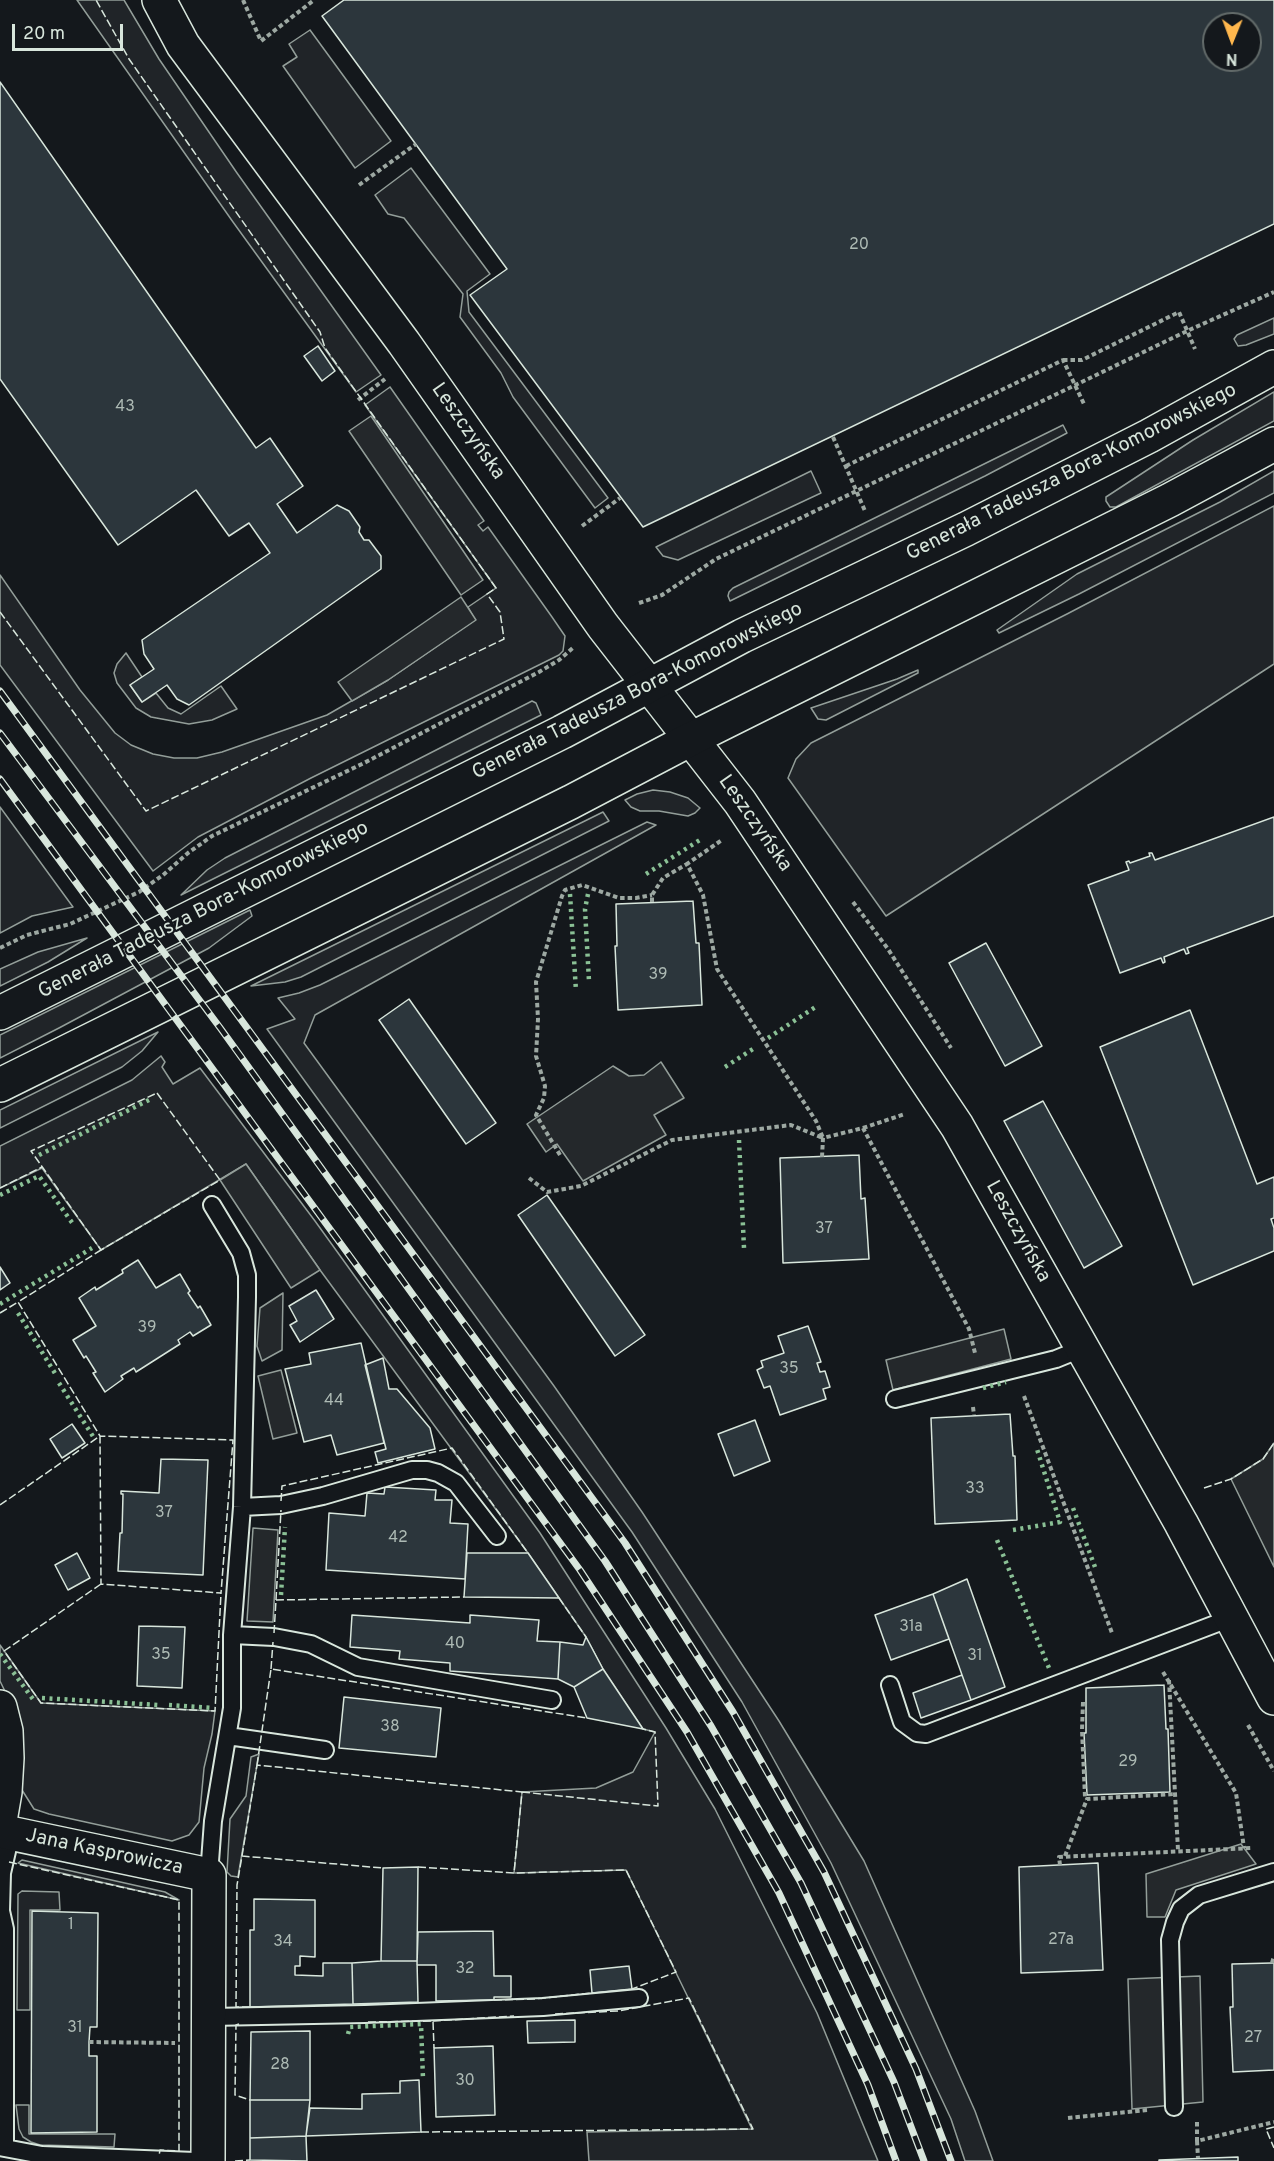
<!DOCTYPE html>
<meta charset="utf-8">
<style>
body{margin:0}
#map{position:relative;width:1274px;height:2161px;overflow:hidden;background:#14181c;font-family:Overpass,sans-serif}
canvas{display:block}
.north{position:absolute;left:1202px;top:12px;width:60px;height:60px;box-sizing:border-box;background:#14181c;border:2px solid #626a69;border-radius:50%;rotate:181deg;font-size:16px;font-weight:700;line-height:24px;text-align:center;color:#d8e6dc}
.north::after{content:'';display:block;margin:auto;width:21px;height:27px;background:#ffb74d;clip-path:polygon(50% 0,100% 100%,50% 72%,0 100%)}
.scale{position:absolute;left:12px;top:24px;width:111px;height:27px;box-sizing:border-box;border:3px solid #d8e6dc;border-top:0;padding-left:8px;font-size:18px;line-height:21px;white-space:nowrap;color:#d8e6dc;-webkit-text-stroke:4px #14181c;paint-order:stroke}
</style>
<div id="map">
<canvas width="1274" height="2161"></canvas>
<div class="north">N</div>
<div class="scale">20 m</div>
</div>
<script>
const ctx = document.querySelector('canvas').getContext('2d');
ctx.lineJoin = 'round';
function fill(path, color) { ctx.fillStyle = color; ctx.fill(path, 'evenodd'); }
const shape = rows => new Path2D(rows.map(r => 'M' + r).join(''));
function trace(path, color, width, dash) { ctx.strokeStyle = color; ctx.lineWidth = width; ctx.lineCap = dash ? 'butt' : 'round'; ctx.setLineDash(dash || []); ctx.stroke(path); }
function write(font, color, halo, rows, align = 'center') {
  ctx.font = font + ' Overpass,sans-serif'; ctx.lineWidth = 4.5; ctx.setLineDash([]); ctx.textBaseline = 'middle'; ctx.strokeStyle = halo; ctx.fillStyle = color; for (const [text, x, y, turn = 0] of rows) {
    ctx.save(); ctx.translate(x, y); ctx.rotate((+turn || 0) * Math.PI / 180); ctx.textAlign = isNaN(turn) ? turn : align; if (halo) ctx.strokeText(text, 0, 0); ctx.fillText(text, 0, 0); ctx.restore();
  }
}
const green = shape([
 [77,0,124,0,159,59,237,173,381,375,356,392,233,222,77,0],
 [310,30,391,141,355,168,283,66,297,57,289,44,310,30],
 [411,168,490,274,467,291,469,312,608,498,595,508,513,397,501,373,460,317,463,294,404,218,388,214,375,195,411,168],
 [1274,318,1274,334,1246,345,1238,346,1234,339,1237,335,1274,318],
 [390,387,484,521,478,525,483,531,488,527,552,617,565,636,563,651,559,655,311,778,198,837,153,871,0,665,0,575,80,690,115,733,131,745,153,754,174,758,197,758,222,752,327,715,388,680,475,620,468,607,496,588,365,405,390,387],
 [1274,392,1274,421,1116,507,1110,507,1106,501,1106,497,1193,440,1274,392],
 [1063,425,1067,433,985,476,730,601,728,596,729,592,733,588,1063,425],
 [811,471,821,493,678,560,663,556,656,547,811,471],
 [1274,471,1274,493,1079,594,999,633,997,630,1077,574,1220,502,1274,471],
 [1274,506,1274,664,886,916,788,778,796,759,811,743,1067,614,1274,506],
 [126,653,142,677,130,685,142,702,156,693,168,708,181,714,221,686,237,709,212,720,189,724,151,717,136,708,117,683,114,673,117,664,126,653],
 [918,670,918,673,826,720,818,719,811,708,897,679,918,670],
 [532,701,536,703,541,715,181,895,207,870,225,858,532,701],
 [653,790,670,792,688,798,700,808,695,813,688,816,659,811,640,811,631,807,625,800,637,794,653,790],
 [0,807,73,907,32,916,0,933,0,807],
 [603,812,609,821,301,977,285,982,251,986,603,812],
 [647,822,656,825,315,1015,304,1043,554,1386,642,1512,779,1721,864,1861,975,2111,993,2161,965,2161,951,2119,831,1863,742,1702,632,1532,267,1029,295,1019,278,998,299,993,320,985,647,822],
 [250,910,252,916,209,948,59,1028,0,1058,0,1035,250,910],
 [87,938,48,962,0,986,0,969,38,952,87,938],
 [158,1032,142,1051,122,1067,0,1128,0,1110,158,1032],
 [161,1056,165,1062,162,1067,173,1084,200,1068,315,1221,540,1533,666,1728,715,1809,817,2013,878,2161,589,2161,587,2132,752,2129,626,1870,514,1873,522,1792,596,1788,633,1772,655,1732,643,1729,603,1669,586,1637,528,1553,320,1270,246,1164,101,1250,42,1168,0,1188,0,1146,132,1080,161,1056],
 [0,1645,41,1703,215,1711,212,1734,204,1768,199,1822,189,1835,172,1841,49,1814,34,1809,22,1790,15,1712,0,1681,0,1645],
 [259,1754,257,1765,238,1877,231,1876,227,1872,230,1819,246,1796,251,1757,259,1754],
 [22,1860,165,1892,179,1900,18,1863,22,1860],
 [22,1891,59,1892,60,1910,30,1910,30,2010,17,2010,18,1894,22,1891],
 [16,2105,29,2105,29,2134,115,2134,114,2147,40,2145,31,2142,23,2137,19,2129,16,2105]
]);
fill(green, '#202428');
trace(green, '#939e99', 1.5);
const parking = shape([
 [371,416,483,580,461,595,349,431,371,416],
 [461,597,476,620,388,680,352,701,338,682,461,597],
 [661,1062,684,1098,654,1115,666,1135,583,1181,557,1144,546,1152,527,1124,613,1066,629,1076,644,1075,661,1062],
 [246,1164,320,1270,291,1288,220,1180,246,1164],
 [283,1293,282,1350,262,1361,257,1346,260,1308,283,1293],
 [1004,1329,1011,1359,893,1390,886,1360,1004,1329],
 [281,1370,297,1433,273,1439,258,1376,281,1370],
 [1274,1443,1274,1567,1231,1479,1263,1459,1274,1443],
 [253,1528,278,1530,273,1622,247,1621,253,1528],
 [1241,1844,1256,1864,1176,1890,1165,1917,1147,1917,1146,1874,1241,1844],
 [1200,1976,1203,2102,1132,2109,1128,1979,1200,1976]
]);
fill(parking, '#24282b');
trace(parking, '#939e99', 1.5);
const building = shape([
 [344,0,1274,0,1274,224,643,527,470,295,507,269,322,16,344,0],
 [1214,24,1250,24,1250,60,1214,60,1214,24],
 [0,82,256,448,270,438,303,486,277,504,297,533,337,505,349,511,360,527,359,532,364,540,369,540,381,556,381,569,189,705,177,699,167,685,142,702,130,685,154,669,144,654,142,640,270,553,249,523,229,536,196,490,118,545,0,379,0,82],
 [318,346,335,371,322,381,304,356,318,346],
 [1274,817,1274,916,1187,948,1189,953,1186,954,1184,949,1164,957,1165,962,1163,963,1161,958,1120,973,1088,885,1129,870,1126,862,1129,861,1130,863,1150,856,1149,853,1152,853,1155,860,1274,817],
 [693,901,696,943,699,943,702,1005,618,1010,615,946,617,946,616,904,693,901],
 [986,943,1042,1046,1005,1066,949,963,986,943],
 [409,999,496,1123,466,1144,379,1020,409,999],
 [1190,1010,1257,1184,1274,1177,1274,1218,1271,1219,1274,1228,1274,1251,1193,1285,1100,1047,1190,1010],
 [1043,1101,1122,1246,1084,1268,1004,1121,1043,1101],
 [859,1155,861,1199,865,1198,869,1259,783,1263,780,1158,859,1155],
 [547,1195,645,1335,615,1356,518,1215,547,1195],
 [138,1260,156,1288,180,1274,190,1291,188,1293,198,1308,200,1306,211,1325,193,1336,190,1332,178,1340,180,1344,136,1372,134,1368,121,1376,123,1379,105,1392,93,1373,96,1372,86,1356,84,1358,73,1340,96,1326,79,1298,95,1287,96,1290,123,1273,122,1270,138,1260],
 [0,1267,10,1283,0,1290,0,1267],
 [316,1290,334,1319,300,1342,290,1325,297,1321,289,1306,316,1290],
 [808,1326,821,1362,817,1363,820,1372,825,1371,830,1387,823,1389,826,1399,780,1415,770,1386,764,1388,757,1370,763,1367,761,1361,784,1353,778,1336,808,1326],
 [361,1343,384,1443,337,1455,331,1435,304,1442,285,1369,311,1364,309,1353,361,1343],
 [383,1358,389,1389,397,1389,430,1428,435,1449,378,1463,375,1452,386,1449,365,1365,383,1358],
 [1010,1414,1013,1456,1015,1456,1017,1520,935,1524,931,1418,1010,1414],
 [755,1420,770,1461,734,1476,718,1434,755,1420],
 [72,1424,85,1443,62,1458,50,1439,72,1424],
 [161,1459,208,1460,203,1575,118,1571,120,1533,122,1533,123,1494,121,1494,121,1491,159,1493,161,1459],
 [385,1487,436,1490,435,1500,452,1500,450,1523,468,1524,465,1579,326,1570,329,1513,365,1516,367,1493,384,1494,385,1487],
 [77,1553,90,1578,68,1590,55,1565,77,1553],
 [467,1553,528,1553,559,1598,464,1597,467,1553],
 [967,1579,1005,1687,971,1700,933,1594,967,1579],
 [933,1594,949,1639,891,1660,875,1615,933,1594],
 [352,1615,470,1623,470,1615,539,1620,537,1641,560,1642,558,1679,450,1671,450,1663,399,1659,400,1651,350,1647,352,1615],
 [139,1626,185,1627,182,1688,137,1686,139,1626],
 [586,1637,603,1669,574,1687,558,1679,560,1642,583,1645,586,1637],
 [603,1669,643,1729,587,1718,574,1687,603,1669],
 [962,1675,971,1700,921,1718,913,1693,962,1675],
 [1164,1685,1166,1729,1168,1729,1170,1792,1087,1795,1084,1733,1086,1733,1086,1688,1164,1685],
 [344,1697,441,1708,436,1757,339,1748,344,1697],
 [1098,1863,1103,1970,1021,1973,1019,1867,1098,1863],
 [418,1867,417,1961,381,1961,383,1868,418,1867],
 [254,1899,315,1900,315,1957,300,1956,300,1966,295,1966,295,1975,323,1976,323,1963,352,1963,353,2004,250,2007,250,1930,254,1930,254,1899],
 [32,1911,98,1913,97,2027,90,2027,89,2042,89,2056,97,2056,97,2132,31,2133,32,1911],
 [493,1931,494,1976,511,1976,511,1997,494,1997,494,2000,436,2001,436,1965,417,1965,418,1932,493,1931],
 [381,1961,417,1961,418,2002,353,2004,352,1963,381,1961],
 [1272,1963,1274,1963,1274,2070,1233,2072,1230,2007,1233,2007,1232,1964,1272,1963],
 [629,1966,632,1989,592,1993,590,1970,629,1966],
 [575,2020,575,2042,528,2043,527,2021,575,2020],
 [310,2031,310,2100,250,2100,251,2032,310,2031],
 [493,2046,495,2115,436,2117,434,2048,493,2046],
 [419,2080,421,2132,306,2136,310,2108,362,2109,362,2094,400,2093,400,2081,419,2080],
 [250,2100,310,2100,306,2136,250,2138,250,2100],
 [306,2136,307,2161,250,2160,250,2138,306,2136],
 [1238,2157,1238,2161,1159,2161,1159,2160,1238,2157]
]);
fill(building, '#2c363c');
trace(building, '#d8e6dc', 1.5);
const service = shape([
 [895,1399,1056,1359,1083,1348],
 [242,1507,281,1505,323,1496,412,1470,427,1470,438,1473,456,1483,497,1536],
 [232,1635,274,1637,311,1644,358,1667,552,1700],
 [890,1685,902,1722,917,1733,926,1734,1231,1618],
 [228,1736,325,1750],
 [209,1875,213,1821,232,1708,232,1635,242,1507,247,1297,247,1275,241,1253,212,1205],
 [210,2017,365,2014,543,2007,639,1998],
 [1174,2107,1170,1940,1175,1922,1181,1909,1199,1895,1274,1872],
 [0,2147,42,2155,195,2161],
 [5,2147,5,1929,1,1911,2,1873,11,1834]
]);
const minor = shape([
 [159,0,183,45,404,343,603,626,740,802,957,1126,1181,1523,1274,1698],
 [0,1707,6,1731,7,1758,5,1792,0,1821],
 [0,1831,209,1875,208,2161]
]);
const secondary = shape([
 [0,1013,562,732,742,636,966,529,1149,436,1274,367],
 [0,1085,571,802,691,739,1170,500,1274,444]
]);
trace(service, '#d8e6dc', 20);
trace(minor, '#d8e6dc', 36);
trace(secondary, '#d8e6dc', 36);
trace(shape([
 [243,0,261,41,314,0],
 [359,185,416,144],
 [1063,360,1082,360,1179,312,1195,349],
 [358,400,385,379],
 [833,437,865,511],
 [846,466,1063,360,1084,404],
 [582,526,620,498],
 [639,603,662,595,716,559,1187,331,1274,292],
 [652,902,652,895,663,878,687,864],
 [853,902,888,949,951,1048],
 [0,948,27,935,70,924,139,892,163,875,188,853,212,836,364,763,539,672,559,660,574,647],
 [863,1128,905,1114],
 [560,1155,536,1115,544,1098,545,1086,536,1056,538,1019,536,982,562,896,565,890,582,885,619,898,636,898,652,895],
 [822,1157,823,1138,863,1128,969,1329,975,1353],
 [529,1178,547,1192,581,1186,672,1140,791,1125,823,1138,816,1121,717,969,703,895,687,864,722,840],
 [1024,1396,1112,1633],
 [973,1407,974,1415],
 [1163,1672,1236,1793,1244,1848],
 [1169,1680,1178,1850],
 [1083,1702,1082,1730,1085,1797,1087,1799],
 [1248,1725,1274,1771],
 [1065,1856,1087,1799,1175,1794],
 [1060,1865,1059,1857,1252,1848],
 [1272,1963,1274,1956],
 [89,2042,175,2043],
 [1068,2118,1147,2110],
 [1197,2122,1197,2141,1274,2122],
 [1197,2141,1198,2158]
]), '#9da8a2', 4, [4.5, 3]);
trace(service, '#14181c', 16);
trace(minor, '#14181c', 33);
trace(secondary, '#14181c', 33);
const rail = shape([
 [0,691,625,1543,733,1712,824,1872,916,2069,951,2161],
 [0,733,221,1029,605,1561,711,1726,801,1883,894,2082,924,2161],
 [0,779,580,1570,687,1732,779,1893,868,2085,896,2161]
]);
trace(rail, '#d8e6dc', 7);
trace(rail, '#14181c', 4.5, [14]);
trace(shape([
 [646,874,703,838],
 [570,894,576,991],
 [588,894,585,909,589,981],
 [768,1038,817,1006],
 [725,1067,756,1047],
 [739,1140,744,1248],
 [39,1155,151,1099],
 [0,1195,39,1176,73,1224],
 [0,1304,92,1248],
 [18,1313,56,1375],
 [59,1383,94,1438],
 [983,1388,1006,1382],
 [1073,1508,1095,1567],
 [1013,1530,1060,1522,1036,1446],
 [997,1540,1049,1668],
 [281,1595,285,1527],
 [0,1654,35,1702],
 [42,1698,158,1705],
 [169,1705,213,1708],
 [348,2034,350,2027,421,2024,423,2079]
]), '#8ac095', 4.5, [3, 4.5]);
trace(shape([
 [0,612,146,811,504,639,500,612,487,594,496,588,325,348,320,332,129,59,96,0],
 [157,1093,220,1180,101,1250,31,1151,157,1093],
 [0,1188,42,1167],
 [0,1313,18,1302],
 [1204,1488,1231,1479,1263,1459,1274,1443],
 [281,1501,282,1486,452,1448,528,1553],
 [0,1505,100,1436,101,1584,221,1593,233,1440,100,1436,18,1302,101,1250],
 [101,1584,4,1651,41,1703,215,1711,221,1593],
 [559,1598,586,1637],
 [276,1600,281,1510],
 [274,1633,276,1600,464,1597],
 [271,1669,273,1642],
 [257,1765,271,1669,587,1718],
 [522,1792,658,1806,655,1732,643,1729],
 [242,1856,257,1765,522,1792,514,1873],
 [9,1862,179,1900,179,2151,160,2150,159,2156],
 [418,1867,514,1873,626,1870,676,1972,632,1989],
 [494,2000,534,1999,592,1993],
 [250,2007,236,2007,237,1885,242,1856,383,1868],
 [433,2021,514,2016],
 [368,2022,433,2021,434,2048],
 [239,2024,236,2025,235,2095,250,2100],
 [1274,2127,1266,2129,1274,2148],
 [421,2132,753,2129,689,1998,618,2011,553,2014],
 [235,2161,250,2160]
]), '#d8e6dc', 1.5, [8, 3]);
write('16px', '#adbab4', null, [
 ["20",859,246],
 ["43",125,408],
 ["39",658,976],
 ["37",824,1230],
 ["39",147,1329],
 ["35",789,1370],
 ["44",334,1402],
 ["33",975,1490],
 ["37",164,1514],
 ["42",398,1539],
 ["31a",911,1628],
 ["40",455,1645],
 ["35",161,1656],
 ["31",975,1657],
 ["38",390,1728],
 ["29",1128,1763],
 ["1",71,1926],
 ["27a",1061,1941],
 ["34",283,1943],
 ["32",465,1970],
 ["31",75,2029],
 ["27",1253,2039],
 ["28",280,2066],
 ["30",465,2082]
]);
write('20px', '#d8e6dc', '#14181c', [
 ["Leszczyńska",467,432,55],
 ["Generała Tadeusza Bora-Komorowskiego",1072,473,-27],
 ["Generała Tadeusza Bora-Komorowskiego",638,692,-27],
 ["Leszczyńska",754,824,55],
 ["Generała Tadeusza Bora-Komorowskiego",204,911,-27],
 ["Leszczyńska",1017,1232,61],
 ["Jana Kasprowicza",104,1853,12]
]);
</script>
